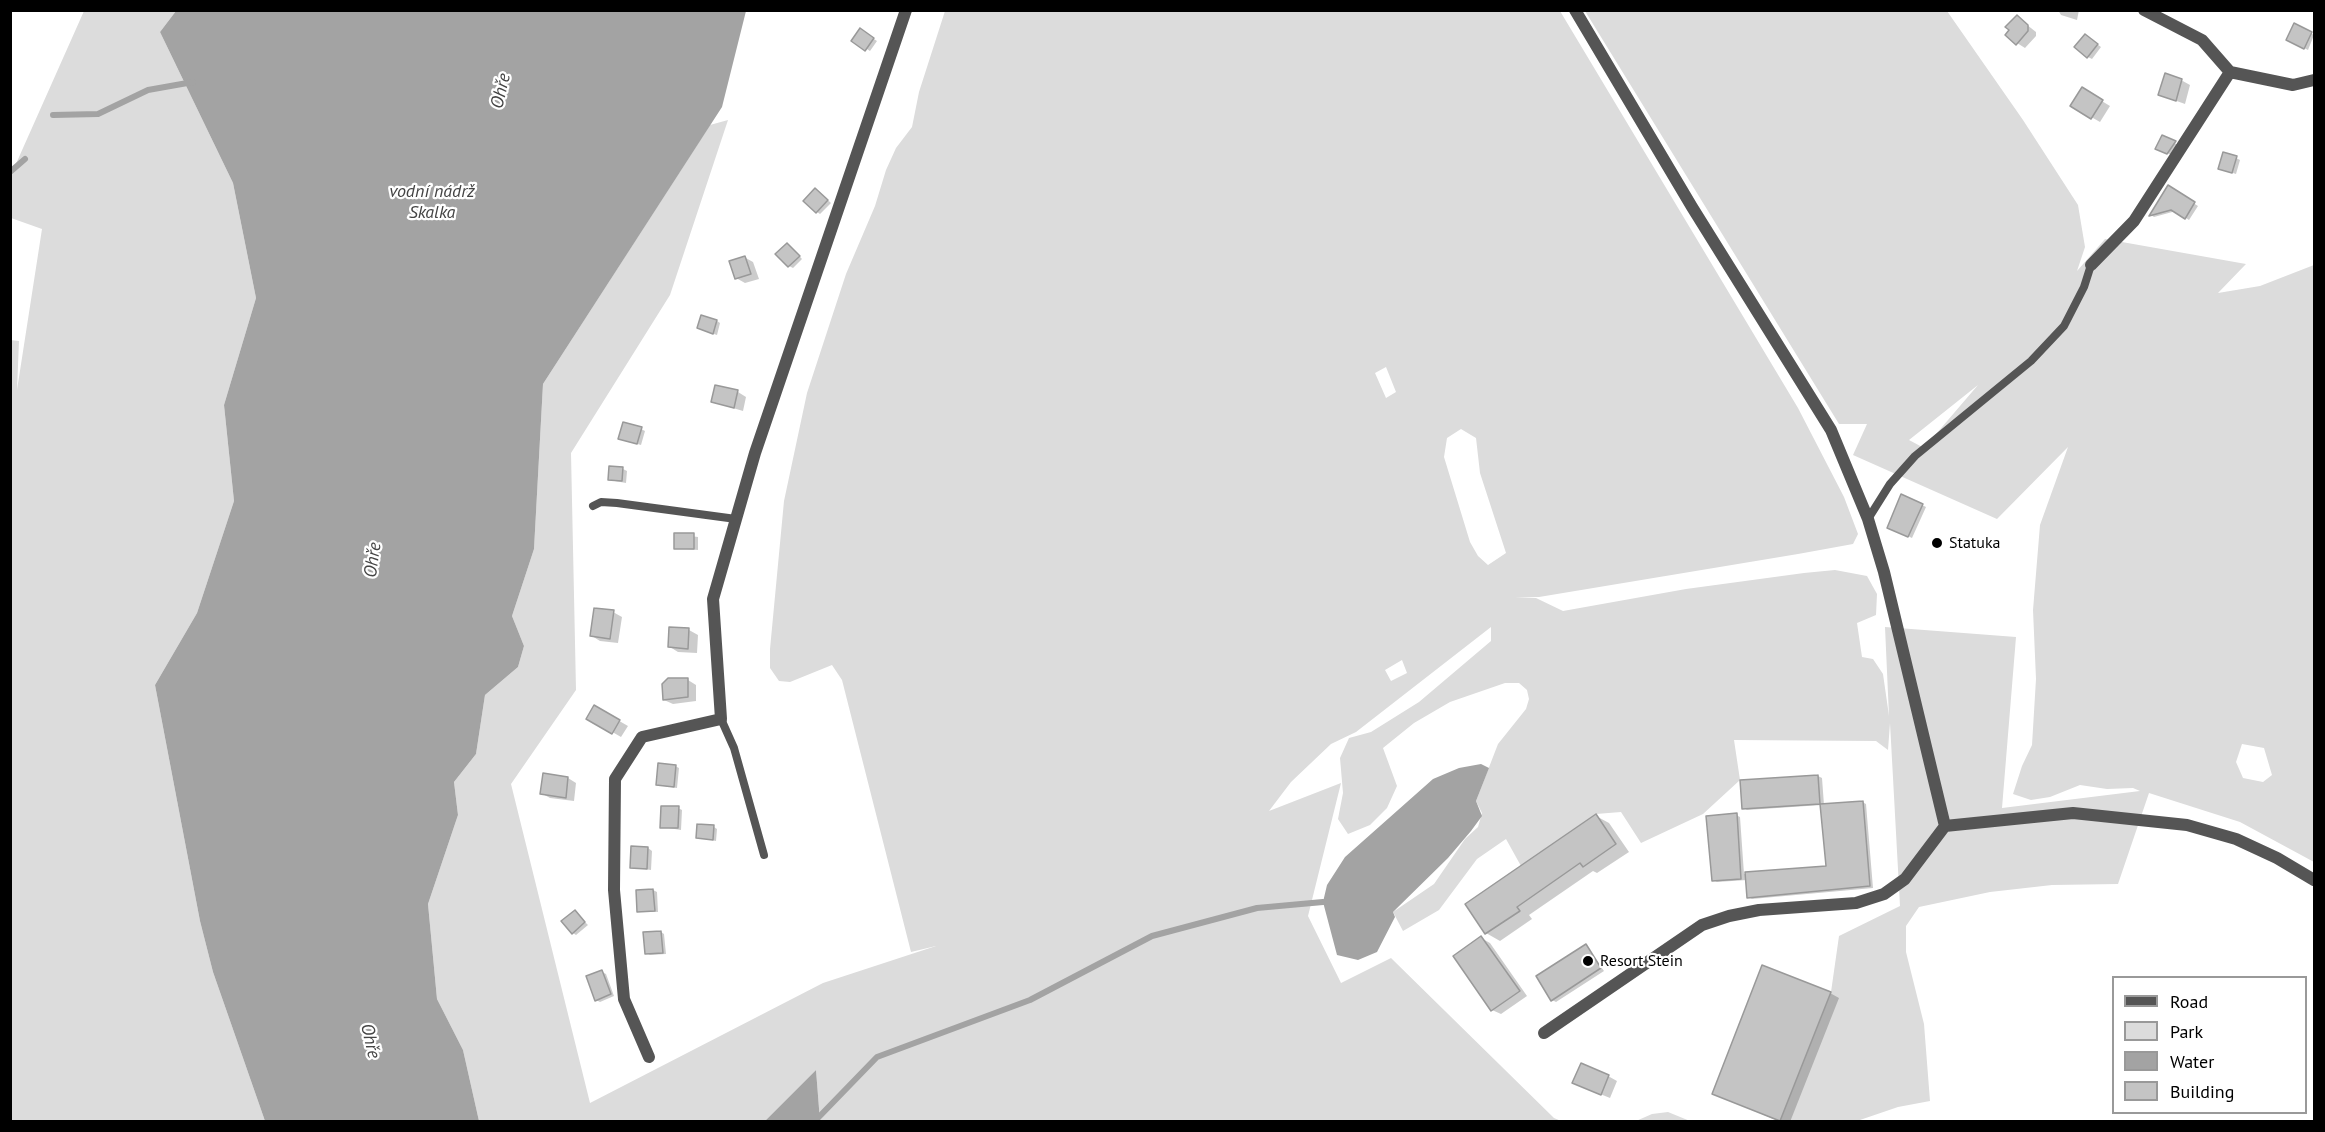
<!DOCTYPE html>
<meta charset="utf-8">
<style>
body{margin:0}
#map{position:relative;width:2325px;height:1132px;overflow:hidden;background:#fff;font-family:"PT Sans",sans-serif}
canvas{display:block}
.frame{position:absolute;inset:0;border:12px solid #000;pointer-events:none}
.legend{position:absolute;left:2112px;top:976px;width:195px;height:138px;box-sizing:border-box;background:#fff;border:2px solid #999;margin:0;padding:8px 10px;list-style:none;font-size:18px;color:#000}
.legend li{display:flex;align-items:center;gap:12px;height:30px}
.legend b{width:30px;border:2px solid #999}
</style>
<div id="map">
<canvas width="2325" height="1132"></canvas>
<div class="frame"></div>
<ul class="legend">
<li><b style="height:8px;background:#555"></b>Road</li>
<li><b style="height:16px;background:#dcdcdc"></b>Park</li>
<li><b style="height:16px;background:#a3a3a3"></b>Water</li>
<li><b style="height:16px;background:#c4c4c4"></b>Building</li>
</ul>
</div>
<script>
const ctx = document.querySelector('canvas').getContext('2d');
ctx.lineJoin = 'round';
function fill(path, color) { ctx.fillStyle = color; ctx.fill(path, 'evenodd'); }
const shape = rows => new Path2D(rows.map(r => 'M' + r).join(''));
function trace(path, color, width, dash) { ctx.strokeStyle = color; ctx.lineWidth = width; ctx.lineCap = dash ? 'butt' : 'round'; ctx.setLineDash(dash || []); ctx.stroke(path); }
function write(font, color, halo, rows, align = 'center') {
  ctx.font = font + ' "PT Sans",sans-serif'; ctx.lineWidth = 4.5; ctx.setLineDash([]); ctx.textBaseline = 'middle'; ctx.strokeStyle = halo; ctx.fillStyle = color; for (const [text, x, y, turn = 0] of rows) {
    ctx.save(); ctx.translate(x, y); ctx.rotate((+turn || 0) * Math.PI / 180); ctx.textAlign = isNaN(turn) ? turn : align; if (halo) ctx.strokeText(text, 0, 0); ctx.fillText(text, 0, 0); ctx.restore();
  }
}
fill(shape([
 [84,11,176,11,160,32,233,183,256,298,224,405,234,501,197,613,155,685,200,921,213,972,265,1121,11,1121,10,340,19,341,17,390,42,229,11,218,11,175],
 [945,11,1560,11,1798,408,1844,497,1858,534,1853,544,1798,554,1539,597,1515,597,1536,598,1563,611,1686,589,1804,573,1835,570,1867,576,1877,594,1876,615,1857,623,1862,657,1873,659,1883,674,1889,716,1885,627,2016,637,2002,808,2140,791,2133,788,2107,789,2080,785,2050,797,2031,800,2013,794,2022,766,2032,745,2036,679,2033,610,2040,525,2068,447,1997,519,1853,455,1867,424,1839,424,1585,11,1947,11,2023,120,2078,205,2085,247,2077,271,2105,239,2246,264,2218,293,2260,286,2314,265,2314,862,2240,822,2149,793,2118,884,2052,885,1990,892,1919,907,1906,926,1906,952,1924,1024,1930,1101,1898,1107,1857,1121,1780,1121,1831,992,1839,936,1900,906,1890,723,1888,750,1876,741,1734,740,1740,780,1703,814,1641,843,1621,812,1596,814,1521,866,1506,839,1477,859,1439,910,1403,931,1393,912,1434,884,1465,839,1478,827,1482,813,1476,801,1498,744,1526,709,1529,699,1527,690,1519,683,1505,683,1450,702,1414,723,1383,748,1397,786,1387,808,1370,825,1348,834,1338,819,1343,793,1340,758,1349,738,1371,732,1419,702,1491,641,1491,627,1356,732,1331,744,1291,782,1269,811,1341,783,1308,916,1341,983,1391,958,1554,1118,1561,1121,820,1121,816,1070,765,1121,479,1121,463,1050,437,999,428,904,458,815,454,782,476,754,485,695,518,667,524,646,512,616,534,549,543,384,710,125,728,120,670,295,571,453,576,690,511,784,590,1103,823,983,936,946,911,952,842,680,832,665,790,682,779,681,770,668,770,649,784,501,807,393,846,274,875,206,886,170,896,148,912,127,919,92],
 [1386,367,1396,392,1386,398,1375,373],
 [1978,385,1924,448,1909,440],
 [1461,429,1476,438,1480,473,1506,553,1488,565,1478,556,1470,542,1444,457,1447,438],
 [1402,660,1407,673,1391,681,1385,670],
 [2242,744,2264,748,2272,775,2263,782,2243,778,2236,762],
 [1668,1112,1690,1121,1636,1121,1652,1114]
]), '#dcdcdc');
fill(shape([
 [176,11,746,11,722,107,543,384,534,549,512,616,524,646,518,667,485,695,476,754,454,782,458,815,428,904,437,999,463,1050,479,1121,265,1121,213,972,200,921,155,685,197,613,234,501,224,405,256,298,233,183,160,32],
 [1481,764,1489,768,1476,801,1482,816,1471,831,1448,858,1393,912,1395,917,1377,952,1358,960,1337,955,1323,902,1327,885,1345,857,1433,779,1459,768],
 [816,1070,820,1121,765,1121]
]), '#a3a3a3');
fill(shape([
 [2058,10,2079,10,2077,20,2061,15],
 [2017,17,2036,32,2036,36,2025,48,2017,43],
 [2295,25,2314,35,2308,50,2288,40],
 [860,30,877,41,870,51,853,40],
 [2089,38,2101,47,2092,59,2088,57],
 [2181,80,2190,85,2185,104,2160,95],
 [2082,89,2110,106,2100,122,2072,106],
 [2163,137,2178,145,2171,155,2157,148],
 [2236,158,2240,160,2236,174,2224,170],
 [2168,187,2198,206,2189,220,2176,211,2154,217,2151,215],
 [819,192,831,203,820,214,817,212],
 [791,247,802,259,793,268,789,266],
 [744,257,753,262,759,279,745,283,736,278],
 [717,321,720,323,717,335,702,330],
 [738,392,746,397,743,411,713,402],
 [641,429,645,431,641,445,624,440],
 [623,469,627,471,626,483,609,480],
 [1922,505,1926,507,1912,538,1893,529],
 [675,534,698,537,698,550,675,548],
 [613,612,622,617,618,643,600,641,592,636],
 [671,629,689,630,698,635,697,653,678,652,670,647],
 [688,680,696,685,696,701,673,704,664,700],
 [595,707,628,726,621,737,588,718],
 [675,766,679,768,677,788,658,785],
 [544,775,568,778,576,783,574,801,550,798,541,793],
 [1818,776,1822,778,1824,805,1862,802,1866,804,1873,888,1752,899,1748,897,1747,880,1717,882,1713,880,1736,815,1740,817,1744,874,1827,867,1822,805,1747,810,1744,808],
 [678,808,682,810,681,830,662,827],
 [1596,816,1609,823,1629,852,1597,873,1593,871,1529,915,1532,919,1500,941,1486,933,1467,905],
 [714,827,717,829,716,841,698,837],
 [648,848,652,851,651,870,631,867],
 [653,890,657,892,658,912,638,911],
 [575,912,588,925,576,935,573,933],
 [661,932,664,934,666,954,650,955,646,953],
 [1481,938,1490,943,1527,996,1501,1014,1492,1010],
 [1586,946,1604,971,1556,1002,1552,1000],
 [602,972,606,974,614,996,600,1002,596,1000],
 [1830,993,1839,998,1790,1122,1780,1122,1713,1093],
 [1608,1076,1617,1081,1610,1098,1583,1087]
]), '#0003');
trace(shape([
 [53,115,98,114,148,90,193,82],
 [10,172,25,159],
 [814,1122,877,1057,1030,1000,1152,936,1257,908,1323,902]
]), '#a3a3a3', 6);
const building = shape([
 [2017,15,2028,25,2028,31,2016,45,2005,35,2009,30,2005,27,2017,15],
 [2294,23,2312,32,2304,49,2286,40,2294,23],
 [860,28,874,38,865,51,851,41,860,28],
 [2085,34,2098,44,2087,58,2074,47,2085,34],
 [2165,73,2182,79,2176,101,2158,95,2165,73],
 [2082,87,2103,100,2091,119,2070,106,2082,87],
 [2162,135,2176,141,2167,154,2155,149,2162,135],
 [2223,152,2237,156,2232,173,2218,169,2223,152],
 [2168,185,2195,202,2185,219,2171,210,2149,216,2168,185],
 [815,188,828,200,816,213,803,201,815,188],
 [787,243,800,256,788,267,775,254,787,243],
 [745,256,751,274,735,279,729,261,745,256],
 [701,315,717,320,713,334,697,328,701,315],
 [715,385,738,390,734,408,711,402,715,385],
 [623,422,642,427,637,444,618,439,623,422],
 [609,466,623,467,622,481,608,480,609,466],
 [1901,494,1923,504,1908,537,1887,528,1901,494],
 [674,533,694,533,694,549,674,549,674,533],
 [594,608,614,610,610,639,590,636,594,608],
 [669,627,689,628,688,649,668,647,669,627],
 [668,678,688,678,688,697,663,700,662,684,668,678],
 [594,705,620,720,612,734,586,719,594,705],
 [658,763,676,765,674,787,656,785,658,763],
 [543,773,568,777,566,798,540,794,543,773],
 [1818,775,1820,804,1742,809,1740,780,1818,775],
 [1863,801,1870,886,1747,898,1745,872,1826,866,1820,804,1863,801],
 [661,806,679,806,678,828,660,828,661,806],
 [1737,813,1741,879,1712,881,1706,816,1737,813],
 [1596,814,1616,844,1583,867,1580,863,1517,907,1520,911,1485,934,1465,904,1596,814],
 [697,824,714,825,713,840,696,838,697,824],
 [631,846,648,847,647,869,630,868,631,846],
 [653,889,655,911,637,912,636,890,653,889],
 [575,910,585,922,572,934,561,921,575,910],
 [661,931,663,953,645,954,643,932,661,931],
 [1481,936,1520,991,1491,1011,1453,956,1481,936],
 [1586,944,1601,968,1551,1001,1536,976,1586,944],
 [1762,965,1831,992,1780,1121,1712,1094,1762,965],
 [602,970,611,994,595,1001,586,976,602,970],
 [1581,1063,1609,1075,1601,1095,1572,1083,1581,1063]
]);
fill(building, '#c4c4c4');
trace(building, '#999', 1.5);
trace(shape([
 [593,506,601,502,617,503,736,519],
 [1868,519,1890,484,1915,456,2031,361,2064,326,2084,287,2091,265],
 [721,719,734,748,764,855]
]), '#555', 8);
trace(shape([
 [1575,10,1692,207,1831,430,1868,519,1884,572,1945,826],
 [2144,10,2202,40,2230,72,2293,85,2314,80],
 [2091,265,2134,221,2230,72],
 [1544,1033,1702,925,1729,916,1759,910,1856,903,1884,894,1905,879,1945,826,2073,813,2187,825,2236,839,2277,858,2314,880],
 [649,1057,624,999,614,890,615,779,642,737,721,719,713,599,755,453,906,10]
]), '#555', 12);
for (const [x, y, r, color] of [
 [1937,543,6,"#000"],
 [1588,961,6,"#000"]
]) { const dot = new Path2D(); dot.arc(x, y, r, 0, 2 * Math.PI); ctx.fillStyle = color; ctx.fill(dot); trace(dot, '#fff', 2); }
write('16px', '#000', '#fff', [
 ["Statuka",1949,543],
 ["Resort Stein",1600,961]
], 'left');
write('italic 18px', '#444', '#fff', [
 ["Ohře",501,91,-77],
 ["vodní nádrž",432,192],
 ["Skalka",432,213],
 ["Ohře",373,560,-82],
 ["Ohře",370,1041,77]
]);
</script>
